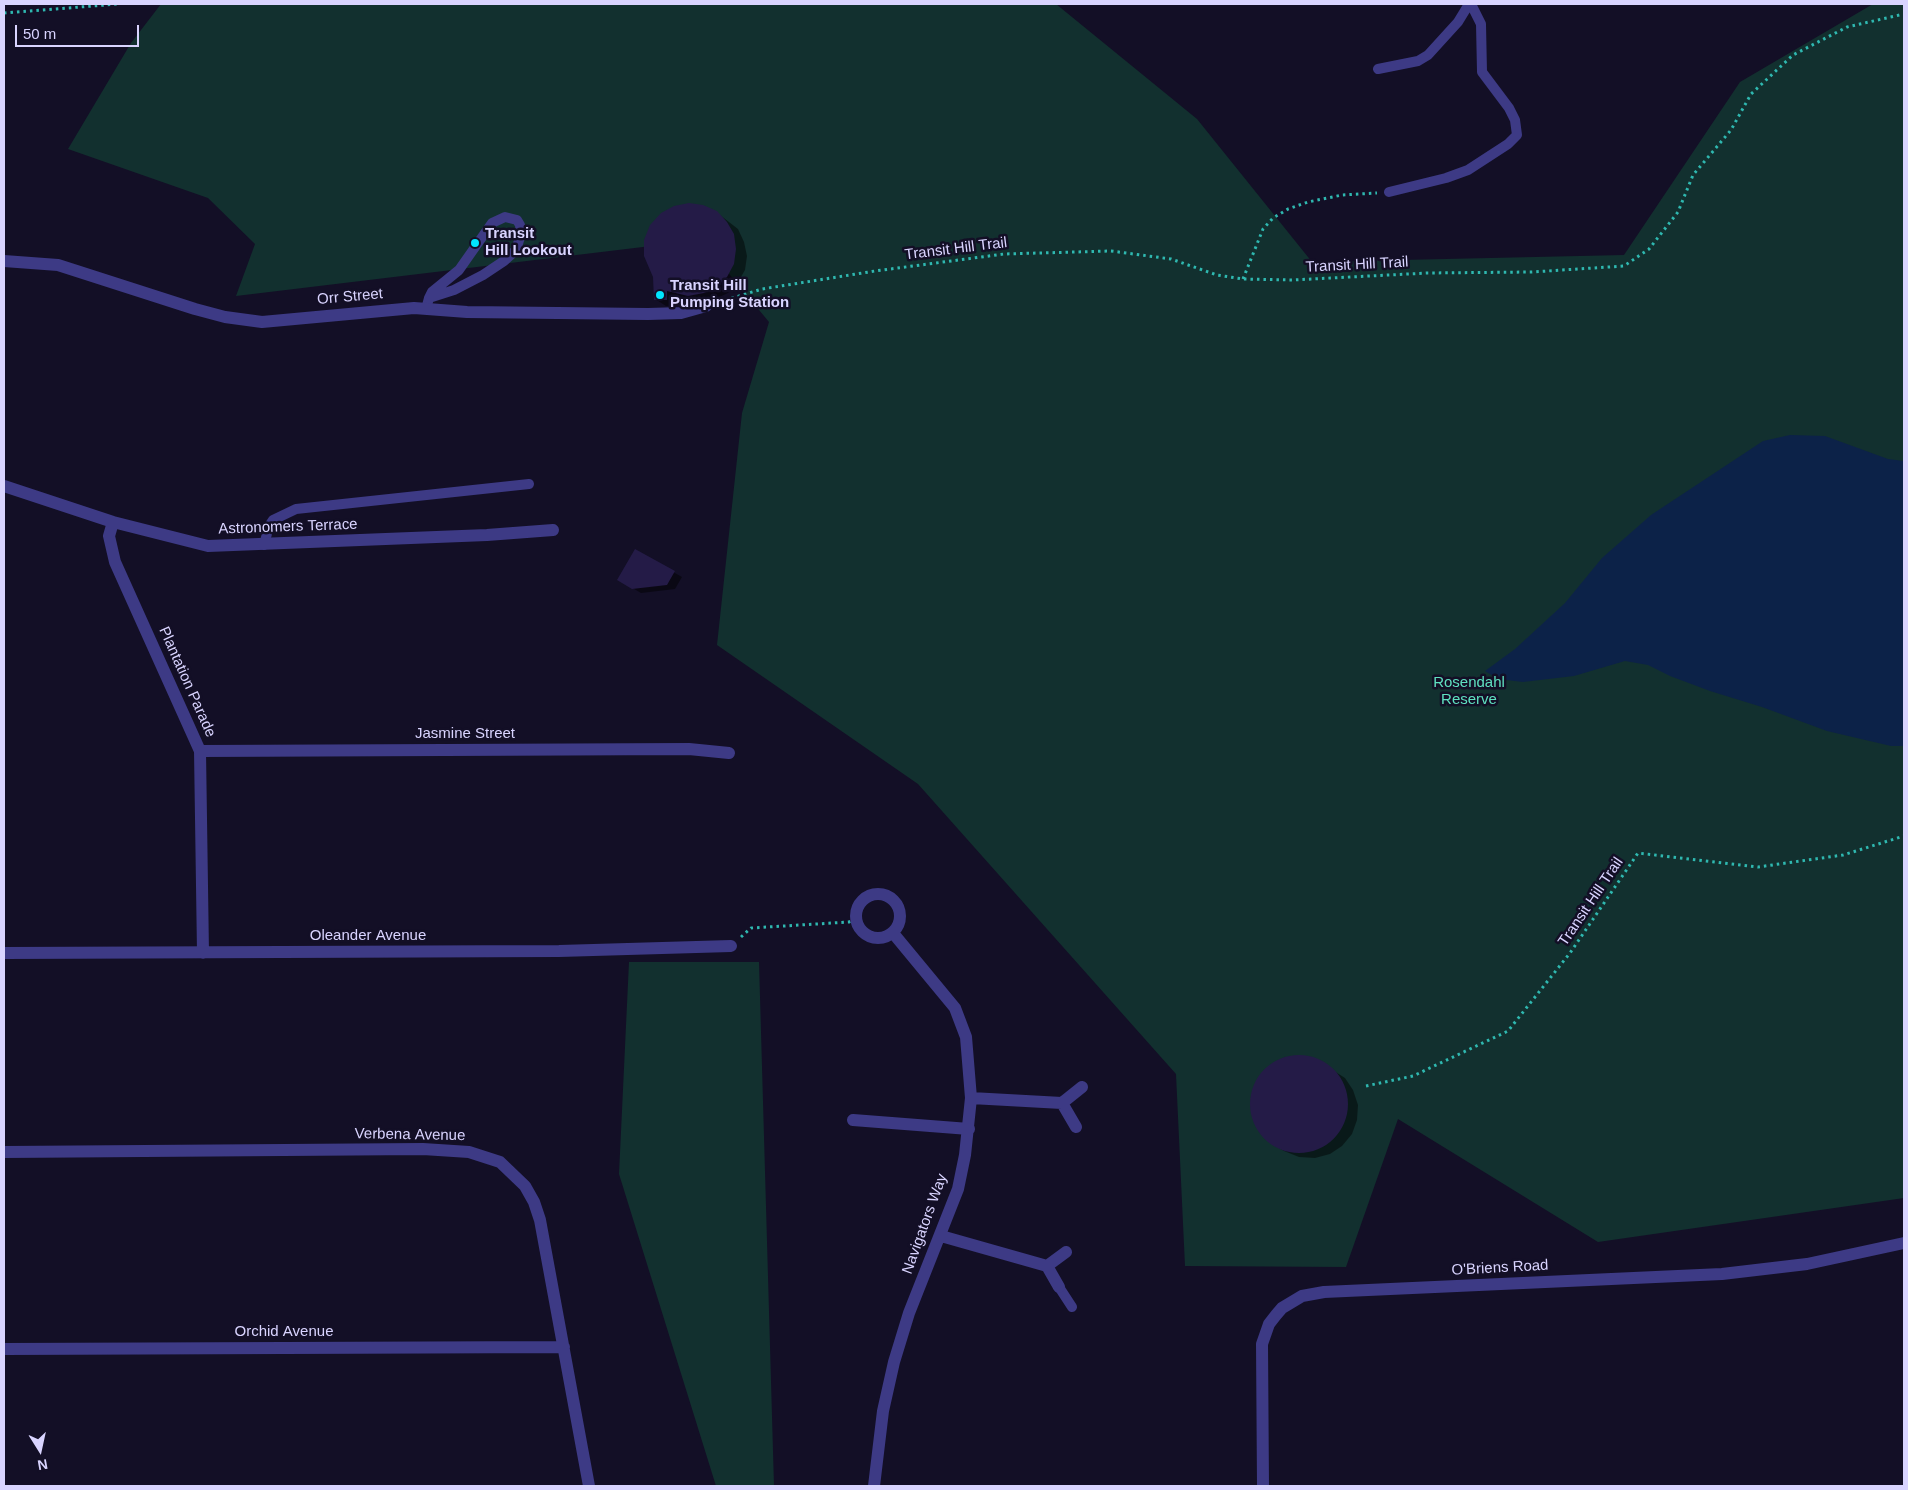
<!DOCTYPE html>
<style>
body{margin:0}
#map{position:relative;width:1908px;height:1490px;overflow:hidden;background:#130f26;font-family:Helvetica,sans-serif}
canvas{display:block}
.frame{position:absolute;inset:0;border:5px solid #d9d4ff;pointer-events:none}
.north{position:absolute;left:15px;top:1425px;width:50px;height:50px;-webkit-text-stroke:4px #130f26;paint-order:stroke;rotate:170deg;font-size:14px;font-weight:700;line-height:20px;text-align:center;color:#d9d4ff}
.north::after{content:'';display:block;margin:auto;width:18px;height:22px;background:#d9d4ff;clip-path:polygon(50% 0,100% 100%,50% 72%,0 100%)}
.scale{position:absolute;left:15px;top:25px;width:124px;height:22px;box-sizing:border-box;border:2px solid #d9d4ff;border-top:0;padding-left:6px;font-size:15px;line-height:18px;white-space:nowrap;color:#d9d4ff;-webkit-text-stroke:4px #130f26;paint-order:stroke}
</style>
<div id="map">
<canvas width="1908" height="1490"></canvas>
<div class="frame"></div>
<div class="north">N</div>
<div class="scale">50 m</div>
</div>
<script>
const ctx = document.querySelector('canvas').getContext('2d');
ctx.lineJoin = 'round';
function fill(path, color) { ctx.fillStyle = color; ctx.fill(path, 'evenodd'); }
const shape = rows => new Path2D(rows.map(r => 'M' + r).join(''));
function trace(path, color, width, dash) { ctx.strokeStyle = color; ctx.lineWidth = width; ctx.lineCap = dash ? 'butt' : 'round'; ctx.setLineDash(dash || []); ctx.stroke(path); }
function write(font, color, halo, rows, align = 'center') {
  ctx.font = font + ' Helvetica,sans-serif'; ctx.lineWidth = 5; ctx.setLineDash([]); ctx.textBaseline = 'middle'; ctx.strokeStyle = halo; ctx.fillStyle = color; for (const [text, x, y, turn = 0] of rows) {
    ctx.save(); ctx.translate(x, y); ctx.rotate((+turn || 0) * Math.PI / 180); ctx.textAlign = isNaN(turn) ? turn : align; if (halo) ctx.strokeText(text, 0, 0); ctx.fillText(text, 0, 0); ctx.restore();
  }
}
fill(shape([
 [161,4,1056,4,1197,119,1312,262,1624,255,1740,82,1873,4,1904,4,1904,1198,1598,1242,1398,1119,1346,1267,1185,1266,1176,1074,918,784,717,645,742,413,769,322,701,240,236,296,255,244,208,198,68,149,131,43],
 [629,962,759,962,774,1486,716,1486,619,1174]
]), '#12302f');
fill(shape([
 [1790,435,1825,436,1888,459,1904,461,1904,746,1891,746,1827,731,1762,707,1710,691,1670,676,1648,665,1625,661,1574,676,1523,682,1498,679,1485,671,1515,649,1565,603,1602,558,1651,515,1763,441]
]), '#0c2248');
fill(shape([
 [716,212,738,229,744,242,747,256,745,270,738,282,728,293,715,299,700,301,677,296,677,305,666,306,655,299,654,276],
 [636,551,682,577,675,589,641,593,619,580],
 [1290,1057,1306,1057,1320,1062,1345,1078,1353,1090,1358,1105,1357,1120,1352,1134,1342,1146,1330,1154,1315,1158,1299,1157,1284,1151,1272,1144,1260,1133,1253,1118,1251,1103,1254,1087,1263,1073,1275,1063]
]), '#0007');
fill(shape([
 [689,203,703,205,717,211,727,222,734,234,736,249,734,264,727,277,717,287,704,293,688,296,667,291,667,300,654,300,653,277,644,256,644,240,650,225,661,213,674,206],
 [635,549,675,571,667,585,632,589,617,580],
 '1250 1104a49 49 0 1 1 98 0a49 49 0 1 1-98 0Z'
]), '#241b47');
trace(shape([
 [4,13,118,4],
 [1243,279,1263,229,1273,218,1288,209,1308,202,1342,195,1377,193],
 [719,302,762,289,875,271,1004,254,1111,251,1171,259,1217,275,1243,279,1292,280,1428,273,1532,272,1624,266,1649,249,1678,212,1693,175,1731,130,1751,94,1793,55,1847,27,1904,14],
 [741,937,751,928,849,922,856,919],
 [1366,1086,1413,1076,1508,1031,1570,953,1638,853,1758,867,1843,855,1904,836]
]), '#2fb8b0', 3, [2.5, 4]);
trace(shape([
 [1378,69,1418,61,1428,55,1458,22,1469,4],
 [1389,192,1446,178,1468,170,1508,144,1517,135,1515,120,1509,108,1482,72,1481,24,1471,4],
 [426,309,429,298,454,290,483,275,504,261,516,250,521,234,520,225,517,220,505,217,492,223,459,270,432,292,429,298],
 [264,545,269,526,273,520,296,509,529,484],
 [1059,1287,1072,1307]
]), '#3d3a85', 10);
trace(shape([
 [4,261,58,265,195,309,225,317,262,322,414,308,467,312,648,314,681,313,706,306],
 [4,486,113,522,208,546,487,535,553,530],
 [113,522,109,536,115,562,200,751,203,953],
 [200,751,689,749,729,753],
 '856 916a22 22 0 1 1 44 0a22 22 0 1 1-44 0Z',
 [4,953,559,951,731,946],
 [971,1098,1062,1103],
 [853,1120,969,1129],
 [1076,1127,1062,1103,1082,1087],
 [4,1152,423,1149,469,1152,500,1162,525,1186,534,1202,540,1220,589,1486],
 [941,1236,1047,1266],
 [1059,1287,1047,1266,1066,1252],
 [4,1349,564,1347],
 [874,1486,883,1411,894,1362,909,1313,958,1189,965,1155,971,1098,966,1037,955,1008,893,933],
 [1263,1486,1262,1344,1269,1324,1276,1315,1282,1308,1302,1296,1324,1292,1722,1274,1807,1264,1904,1243]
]), '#3d3a85', 12);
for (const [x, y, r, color] of [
 [475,243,5,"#00e5ff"],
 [660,295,5,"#00e5ff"]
]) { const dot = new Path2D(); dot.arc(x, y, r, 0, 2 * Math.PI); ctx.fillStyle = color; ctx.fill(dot); trace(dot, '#130f26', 2); }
write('bold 15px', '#d9d4ff', '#130f26', [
 ["Transit",485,234],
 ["Hill Lookout",485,251],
 ["Transit Hill",670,286],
 ["Pumping Station",670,303]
], 'left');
write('15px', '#d9d4ff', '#130f26', [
 ["Transit Hill Trail",956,249,-7],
 ["Transit Hill Trail",1357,265,-3],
 ["Orr Street",350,297,-5],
 ["Astronomers Terrace",288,527,-2],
 ["Plantation Parade",187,682,66],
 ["Jasmine Street",465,734],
 ["Transit Hill Trail",1591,902,-56],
 ["Oleander Avenue",368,936],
 ["Verbena Avenue",410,1135,1],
 ["Navigators Way",925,1224,-70],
 ["O'Briens Road",1500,1268,-3],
 ["Orchid Avenue",284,1332]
]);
write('15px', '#5fe0c0', '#130f26', [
 ["Rosendahl",1469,683],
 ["Reserve",1469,700]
]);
</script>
